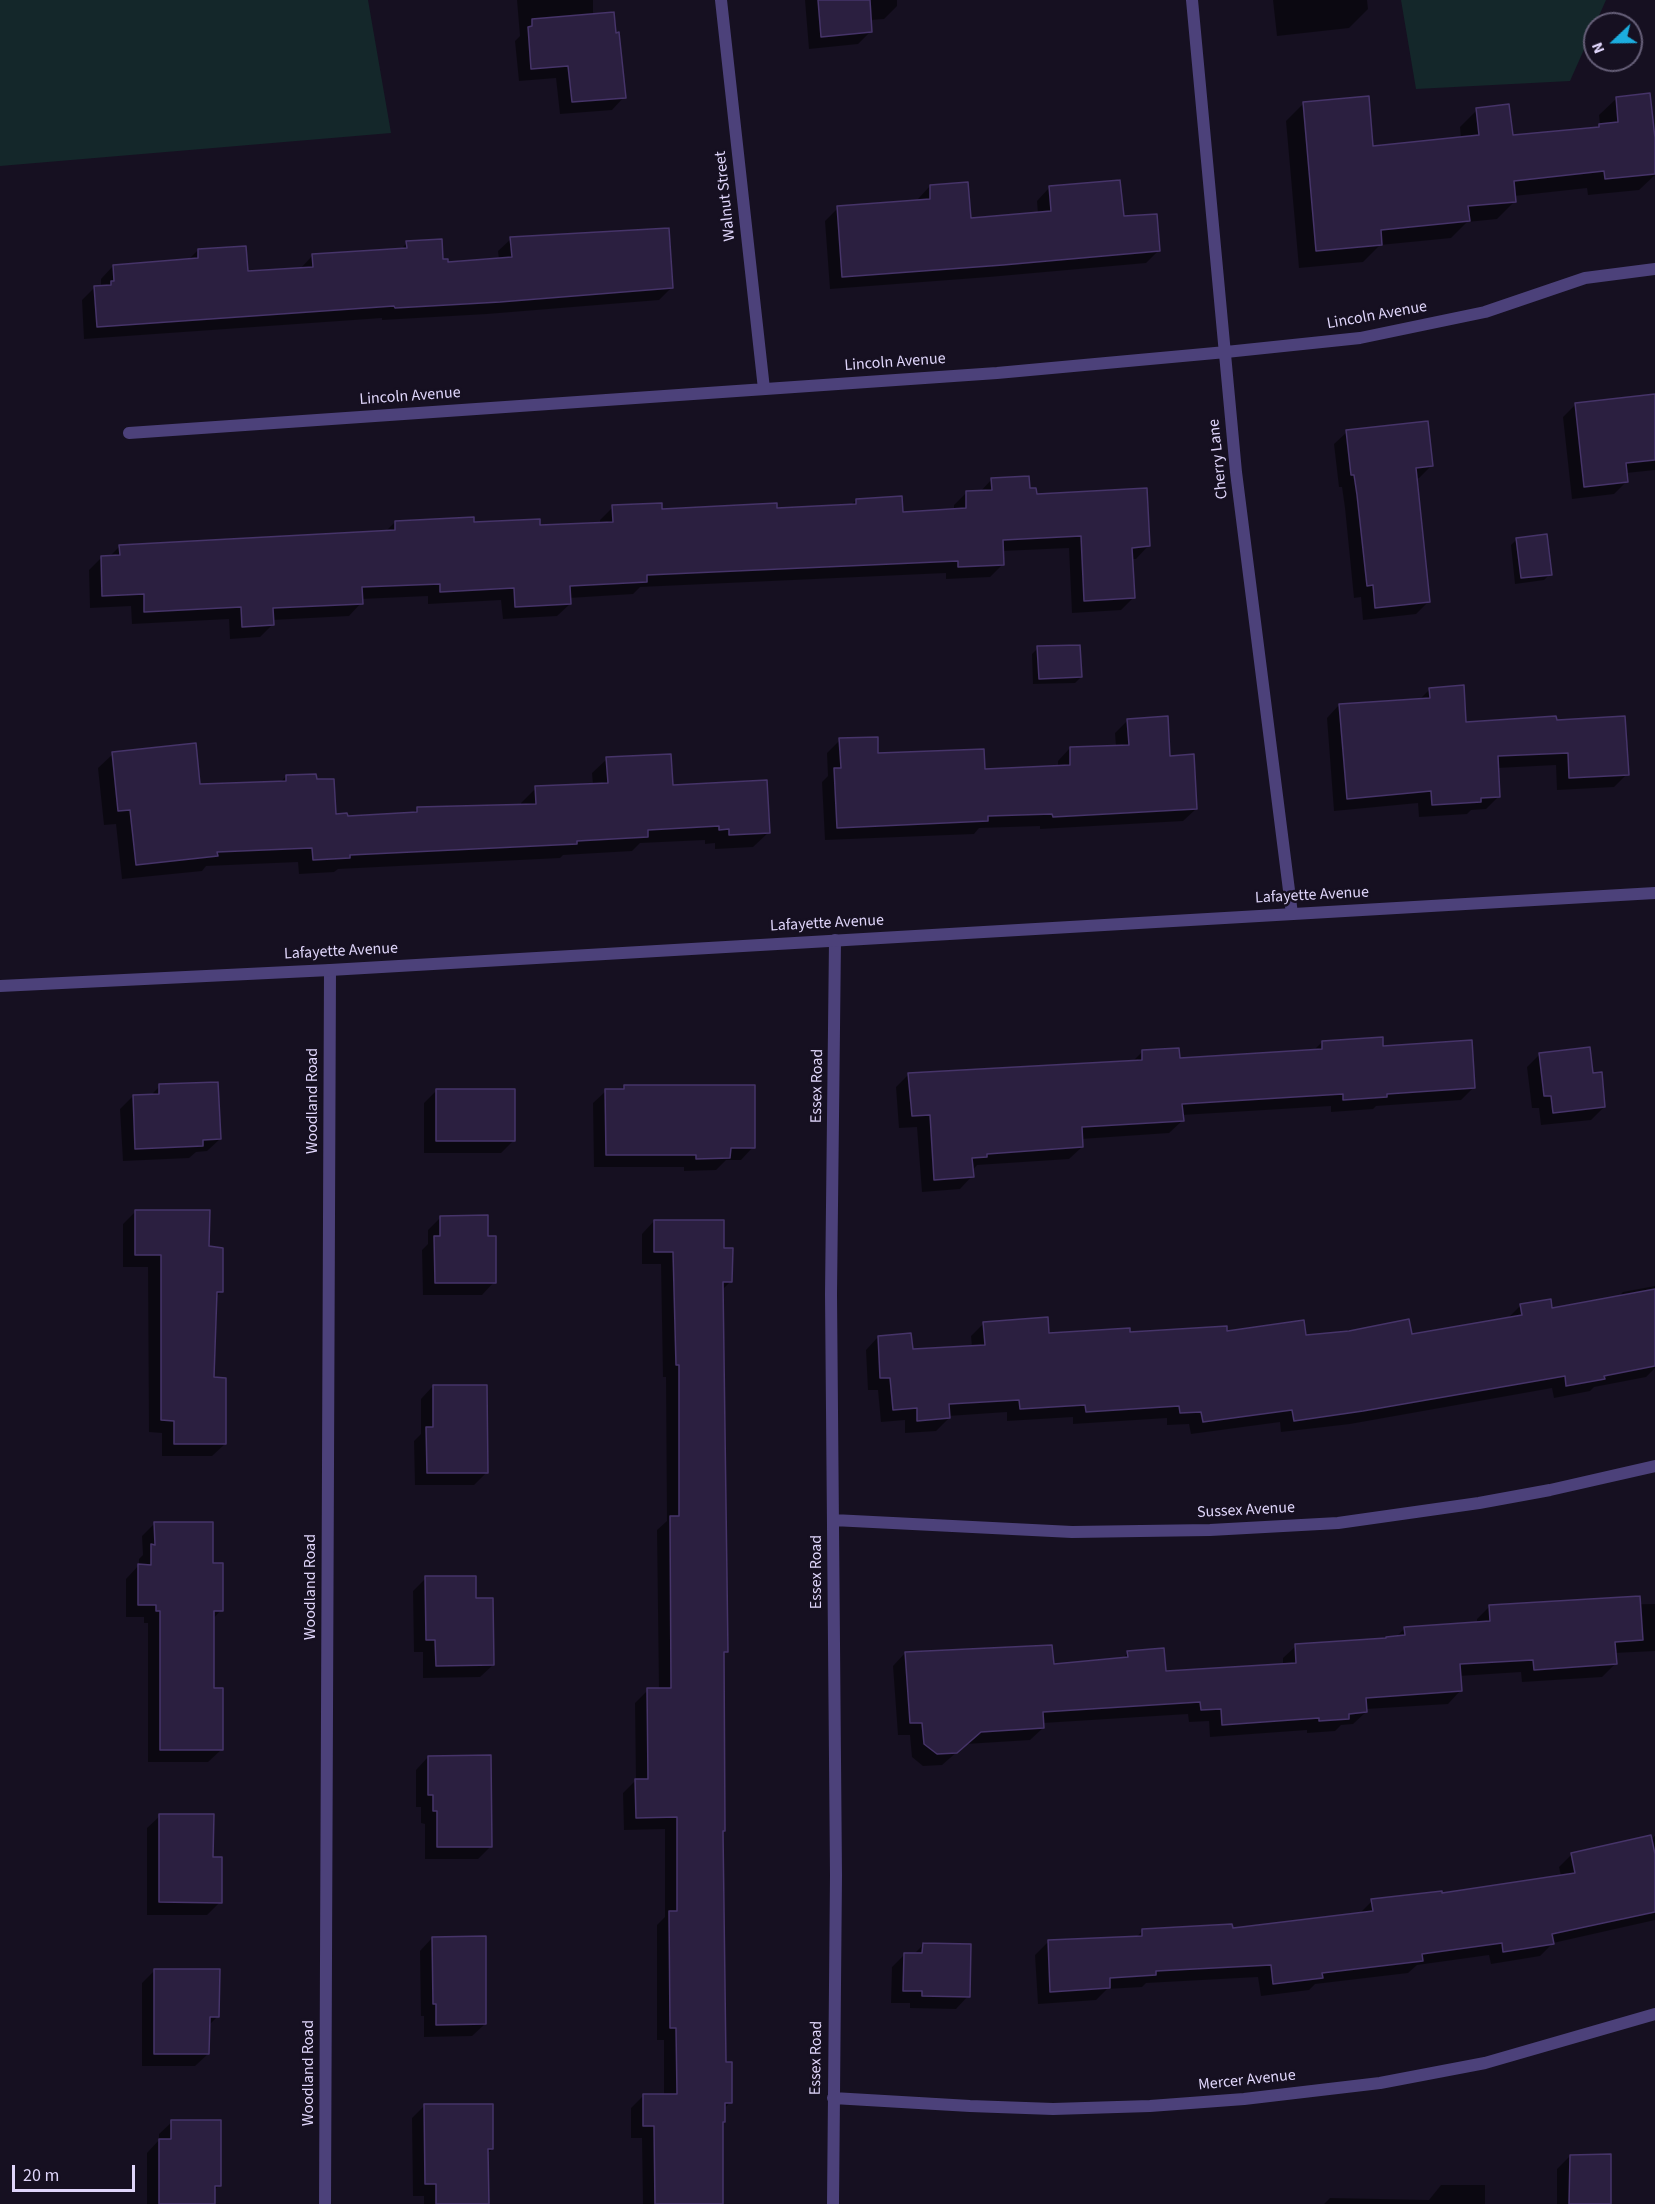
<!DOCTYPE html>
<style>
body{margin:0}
#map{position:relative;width:1655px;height:2204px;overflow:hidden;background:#161021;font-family:"Source Sans 3",sans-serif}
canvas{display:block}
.north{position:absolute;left:1583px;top:12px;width:60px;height:60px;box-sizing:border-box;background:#161021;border:2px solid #665f78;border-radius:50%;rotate:248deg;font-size:16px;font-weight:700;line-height:24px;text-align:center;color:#dfd5fa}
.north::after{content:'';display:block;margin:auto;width:21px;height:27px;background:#1caddf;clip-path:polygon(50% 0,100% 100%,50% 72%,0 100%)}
.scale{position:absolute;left:12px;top:2165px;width:123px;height:27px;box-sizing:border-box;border:3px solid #dfd5fa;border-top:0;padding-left:8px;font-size:18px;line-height:21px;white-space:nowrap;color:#dfd5fa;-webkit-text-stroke:4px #161021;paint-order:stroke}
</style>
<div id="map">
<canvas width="1655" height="2204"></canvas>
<div class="north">N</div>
<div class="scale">20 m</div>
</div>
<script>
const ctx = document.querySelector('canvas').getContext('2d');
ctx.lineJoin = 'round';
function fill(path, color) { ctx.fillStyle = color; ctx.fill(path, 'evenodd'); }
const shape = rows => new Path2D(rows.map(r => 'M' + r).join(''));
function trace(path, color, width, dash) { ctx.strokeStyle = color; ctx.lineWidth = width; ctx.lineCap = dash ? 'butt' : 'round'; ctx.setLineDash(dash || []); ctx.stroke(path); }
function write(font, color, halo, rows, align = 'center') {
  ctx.font = font + ' "Source Sans 3",sans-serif'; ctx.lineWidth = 5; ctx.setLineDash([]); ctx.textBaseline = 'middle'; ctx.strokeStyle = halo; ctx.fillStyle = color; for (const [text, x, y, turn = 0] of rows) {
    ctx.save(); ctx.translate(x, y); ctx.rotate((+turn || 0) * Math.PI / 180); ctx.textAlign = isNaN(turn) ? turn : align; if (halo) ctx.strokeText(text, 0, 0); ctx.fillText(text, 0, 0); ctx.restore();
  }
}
fill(shape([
 [0,0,368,0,391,133,0,166],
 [1401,0,1606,0,1570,81,1416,89]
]), '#14272a');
fill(shape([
 [517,0,593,0,593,15,624,97,612,110,560,114,556,78,519,81,515,41,520,36],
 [805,0,897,0,897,6,884,19,870,20,871,31,858,44,809,49],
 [1273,0,1367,0,1368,9,1349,28,1277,36],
 [1617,98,1655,153,1655,175,1639,190,1588,195,1587,188,1514,196,1515,201,1497,219,1467,222,1451,238,1380,245,1363,262,1299,268,1286,121,1303,104,1372,147,1461,138,1460,127,1477,110,1511,137,1596,129,1600,125,1599,115],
 [930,186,969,219,1038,214,1037,201,1049,188,1123,218,1159,250,1146,263,989,277,830,289,825,221,838,208,918,202,918,199],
 [511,239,672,287,659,300,487,314,382,320,382,318,84,339,82,300,95,287,101,287,101,279,113,266,188,260,198,250,246,273,300,269,313,255,400,250,407,243,446,263,499,259,498,251],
 [1655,396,1655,470,1626,473,1627,481,1614,494,1572,499,1563,417,1576,404],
 [1347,432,1431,466,1419,478,1416,479,1429,601,1416,614,1363,620,1361,597,1354,598,1345,508,1342,487,1339,487,1334,444],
 [992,479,1029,490,1035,495,1148,546,1136,559,1131,559,1133,598,1121,610,1072,613,1069,548,1002,551,1003,564,990,577,946,579,946,573,640,587,633,594,569,598,570,604,557,616,503,619,501,600,428,604,428,596,361,599,361,603,349,616,272,620,272,625,260,637,230,639,229,619,132,624,131,606,90,608,89,570,102,557,109,557,120,546,385,532,395,522,538,527,600,524,600,520,613,507,661,511,776,510,851,505,856,500,902,514,954,511,954,505,966,493,980,492],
 [1517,539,1550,574,1544,580,1515,584,1511,545],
 [1038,648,1081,677,1075,683,1033,684,1032,654],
 [1430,689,1465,723,1556,722,1627,774,1614,787,1557,790,1556,765,1497,768,1499,796,1486,809,1471,810,1467,814,1419,817,1418,803,1334,811,1327,718,1339,705,1419,700],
 [1128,720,1169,757,1196,809,1183,821,1040,829,1040,826,979,828,974,834,825,840,822,782,828,776,827,753,840,740,877,755,984,771,1058,767,1058,761,1070,748,1116,747,1115,733],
 [113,754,199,786,280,783,286,776,335,815,346,817,412,814,418,808,521,806,521,803,536,788,593,785,592,773,607,759,768,833,753,847,715,849,715,843,705,844,705,840,640,843,632,851,563,855,560,858,338,869,334,872,299,874,298,862,206,866,202,871,122,879,116,824,104,825,98,768],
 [1322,1042,1382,1048,1474,1087,1461,1100,1376,1106,1373,1109,1331,1112,1331,1106,1182,1115,1182,1121,1169,1133,1081,1139,1082,1147,1069,1159,977,1165,973,1170,972,1176,960,1189,922,1192,917,1127,899,1128,896,1087,909,1074,1132,1062,1142,1052,1178,1060,1313,1051],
 [1540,1054,1604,1107,1591,1120,1541,1125,1539,1108,1532,1108,1527,1067],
 [160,1086,220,1139,207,1151,196,1152,189,1158,123,1161,120,1109,133,1096,150,1096],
 [624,1086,753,1147,741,1160,726,1160,716,1170,684,1171,684,1167,594,1167,593,1103,606,1091,620,1091],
 [437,1090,514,1140,501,1153,424,1153,424,1103],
 [136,1211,208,1247,221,1292,215,1298,213,1379,225,1444,212,1456,162,1456,162,1433,149,1432,148,1267,123,1267,123,1224],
 [441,1217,494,1282,482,1295,423,1295,422,1250,428,1244,428,1230],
 [654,1221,722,1250,731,1281,722,1290,726,1651,723,1655,721,1832,724,2064,730,2102,724,2109,723,2122,721,2124,722,2204,643,2204,642,2138,631,2138,631,2108,644,2095,664,2095,664,2040,657,2040,657,1925,665,1917,665,1829,624,1830,623,1793,636,1780,635,1703,648,1690,659,1690,657,1530,667,1521,666,1377,663,1377,661,1264,642,1264,642,1234],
 [1655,1286,1655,1368,1646,1377,1594,1387,1590,1391,1554,1398,1552,1388,1350,1424,1281,1432,1280,1422,1191,1434,1189,1424,1167,1425,1167,1418,1073,1424,1073,1417,1007,1421,1007,1412,948,1416,949,1418,936,1431,905,1433,905,1420,881,1422,878,1390,868,1390,866,1350,878,1337,911,1351,972,1347,971,1336,984,1323,1048,1335,1226,1332,1305,1337,1411,1336,1507,1319,1521,1305,1551,1309,1618,1297,1623,1292],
 [433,1386,486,1473,474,1485,415,1485,414,1441,421,1434,421,1399],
 [155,1523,211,1564,221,1610,213,1619,213,1689,221,1750,208,1762,148,1762,148,1623,144,1623,144,1617,126,1617,126,1579,139,1565,139,1559,143,1555,142,1536],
 [426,1578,474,1600,493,1665,480,1677,423,1678,423,1652,414,1652,413,1591],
 [1655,1604,1655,1651,1614,1653,1615,1664,1602,1677,1522,1682,1521,1672,1459,1676,1460,1691,1448,1704,1366,1709,1366,1712,1353,1724,1341,1725,1335,1731,1307,1733,1307,1730,1210,1737,1209,1721,1189,1722,1188,1714,1043,1723,1043,1728,1030,1740,966,1744,942,1765,923,1766,912,1757,910,1735,898,1735,893,1666,905,1653,1052,1665,1122,1659,1128,1653,1165,1673,1283,1665,1283,1658,1296,1646,1396,1637,1405,1628,1477,1624,1477,1619,1489,1607],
 [428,1757,491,1846,478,1859,425,1859,425,1824,421,1823,421,1807,416,1807,416,1770],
 [160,1816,212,1858,220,1902,207,1915,147,1915,147,1828],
 [1655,1836,1655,1920,1553,1943,1540,1956,1491,1964,1489,1955,1417,1965,1408,1973,1315,1984,1309,1990,1261,1996,1258,1977,1146,1983,1142,1987,1107,1989,1096,2000,1038,2004,1035,1955,1048,1942,1136,1938,1142,1931,1231,1929,1359,1914,1372,1901,1441,1895,1561,1876,1559,1867,1572,1854,1650,1840],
 [432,1938,485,2024,472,2036,424,2037,424,2016,421,2016,420,1951],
 [923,1945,968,1996,956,2009,910,2008,910,2003,891,2003,892,1967,905,1954,914,1954],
 [155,1970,218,2016,208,2026,208,2054,195,2066,142,2066,142,1983],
 [425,2105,492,2149,487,2154,487,2204,424,2204,424,2196,413,2196,412,2118],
 [172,2122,219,2186,213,2191,213,2204,147,2204,147,2153,159,2140,159,2134],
 [1570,2156,1610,2204,1557,2204,1557,2169],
 [1441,2185,1485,2185,1485,2204,1324,2204,1330,2198,1429,2200]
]), '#0007');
const building = shape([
 [818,0,870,0,872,32,821,37,818,0],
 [614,12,616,33,619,32,626,98,572,102,568,66,531,69,528,27,532,26,532,19,614,12],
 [1650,93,1655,138,1655,174,1605,179,1604,171,1514,181,1516,202,1468,206,1470,221,1381,230,1382,245,1316,251,1303,102,1369,96,1373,146,1479,135,1476,108,1509,104,1513,135,1599,127,1599,124,1618,122,1616,97,1650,93],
 [1120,180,1124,216,1157,214,1160,251,1003,265,842,277,837,206,930,199,930,185,968,182,971,218,1051,211,1049,186,1120,180],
 [669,228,673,288,500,302,395,308,394,306,97,327,94,286,111,285,111,281,114,281,113,265,198,258,198,249,246,246,248,271,313,267,312,254,407,248,406,241,442,239,443,259,448,259,448,262,512,257,510,237,669,228],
 [1655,394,1655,460,1626,463,1628,482,1584,487,1575,403,1655,394],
 [1428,421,1433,466,1416,468,1430,602,1375,608,1373,585,1367,586,1357,495,1354,475,1351,475,1346,430,1428,421],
 [1029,476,1030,488,1036,488,1037,494,1147,488,1150,546,1132,548,1135,598,1084,601,1081,536,1003,540,1004,565,958,567,958,561,647,575,647,582,570,586,571,604,515,607,514,588,440,592,440,584,362,587,363,604,273,608,274,625,242,627,241,607,144,612,144,594,102,596,101,556,120,555,119,545,395,530,395,521,474,517,474,522,540,519,540,525,613,522,612,505,662,503,662,509,777,503,777,508,856,504,856,499,902,496,903,512,966,508,966,491,992,490,991,478,1029,476],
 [1547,534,1552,575,1521,578,1516,538,1547,534],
 [1080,645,1082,677,1039,679,1037,646,1080,645],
 [1464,685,1466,722,1556,716,1557,720,1625,716,1629,775,1569,778,1568,753,1498,756,1500,797,1481,798,1481,802,1432,805,1431,791,1347,799,1339,704,1430,698,1429,688,1464,685],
 [1168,716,1170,756,1194,754,1197,809,1053,817,1052,814,988,816,988,821,837,828,834,768,841,768,839,738,878,737,878,753,984,749,985,769,1070,765,1070,747,1129,745,1127,719,1168,716],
 [196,743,200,784,286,781,286,775,316,774,317,779,334,779,336,814,347,813,348,816,417,812,417,807,536,804,535,786,608,783,606,757,671,754,673,785,767,780,770,833,729,835,729,829,719,830,719,826,648,830,648,837,577,841,577,844,350,855,350,858,313,860,312,848,217,852,218,856,136,865,130,810,118,811,112,752,196,743],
 [1383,1037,1383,1046,1472,1040,1475,1088,1387,1094,1387,1097,1343,1100,1343,1094,1182,1104,1184,1121,1082,1127,1083,1147,987,1154,987,1157,972,1158,974,1177,934,1180,930,1115,912,1116,908,1073,1142,1060,1142,1050,1179,1048,1180,1058,1322,1049,1322,1041,1383,1037],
 [1590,1047,1593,1073,1602,1072,1605,1107,1553,1113,1551,1096,1544,1096,1539,1053,1590,1047],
 [218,1082,221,1139,203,1140,203,1146,135,1149,133,1095,159,1094,159,1084,218,1082],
 [624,1085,755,1085,755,1148,731,1148,730,1158,696,1159,696,1155,606,1155,605,1089,624,1089,624,1085],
 [436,1089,515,1089,515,1141,436,1141,436,1089],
 [135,1210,210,1210,209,1246,223,1248,223,1292,217,1292,214,1377,226,1378,226,1444,174,1444,174,1421,161,1420,161,1255,135,1255,135,1210],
 [488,1215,488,1236,496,1236,496,1283,435,1283,434,1236,440,1236,440,1216,488,1215],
 [654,1220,724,1220,724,1248,733,1248,732,1282,723,1282,728,1652,724,1652,725,1831,723,1831,726,2062,732,2062,732,2103,725,2103,725,2122,723,2122,723,2204,655,2204,654,2126,643,2126,643,2094,677,2094,676,2028,670,2028,669,1911,677,1911,677,1817,636,1818,635,1779,648,1779,647,1688,671,1688,670,1516,679,1516,679,1365,676,1365,673,1252,654,1252,654,1220],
 [1655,1289,1655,1366,1604,1376,1605,1379,1566,1386,1565,1376,1363,1411,1294,1421,1292,1410,1203,1422,1201,1412,1180,1413,1179,1406,1086,1412,1085,1405,1020,1409,1019,1400,949,1404,950,1418,917,1421,917,1408,893,1410,890,1378,880,1378,878,1336,911,1333,913,1349,985,1345,983,1322,1048,1317,1049,1333,1130,1328,1130,1332,1227,1326,1227,1331,1304,1320,1306,1335,1349,1331,1409,1319,1412,1334,1522,1315,1520,1304,1551,1299,1552,1308,1655,1289],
 [433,1385,487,1385,488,1473,427,1473,426,1427,433,1427,433,1385],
 [154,1522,213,1522,213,1563,223,1563,223,1611,214,1611,214,1688,223,1688,223,1750,160,1750,160,1611,156,1611,156,1605,138,1605,138,1564,151,1565,151,1544,155,1545,154,1522],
 [425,1576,476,1576,476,1598,493,1598,494,1665,436,1666,435,1640,426,1640,425,1576],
 [1640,1596,1643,1640,1615,1642,1617,1664,1534,1670,1533,1660,1460,1664,1462,1691,1366,1698,1367,1712,1349,1714,1349,1719,1319,1721,1319,1718,1222,1725,1221,1709,1201,1710,1200,1702,1043,1712,1044,1728,981,1732,957,1753,937,1754,924,1744,922,1723,910,1723,905,1652,1052,1645,1054,1664,1128,1657,1127,1651,1164,1648,1166,1671,1296,1663,1295,1644,1386,1638,1386,1637,1405,1635,1404,1627,1490,1621,1489,1605,1640,1596],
 [491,1755,492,1847,437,1847,437,1811,433,1811,433,1795,428,1795,428,1756,491,1755],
 [159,1814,214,1814,213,1857,222,1857,222,1903,159,1902,159,1814],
 [1651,1835,1655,1854,1655,1912,1552,1934,1554,1944,1503,1952,1502,1943,1422,1954,1423,1961,1322,1973,1323,1978,1273,1984,1271,1965,1156,1971,1156,1975,1110,1978,1110,1988,1050,1992,1048,1940,1142,1936,1142,1929,1232,1924,1233,1928,1373,1911,1371,1899,1442,1891,1442,1893,1575,1873,1571,1853,1651,1835],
 [486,1936,486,2024,436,2025,436,2004,433,2004,432,1937,486,1936],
 [923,1943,971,1944,970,1997,922,1996,922,1991,903,1991,904,1953,922,1953,923,1943],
 [154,1969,220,1969,219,2017,210,2017,209,2054,154,2054,154,1969],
 [424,2104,493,2104,493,2149,488,2149,489,2204,436,2204,436,2184,425,2184,424,2104],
 [171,2120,221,2120,221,2186,215,2186,215,2204,159,2204,159,2139,171,2139,171,2120],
 [1611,2154,1611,2204,1569,2204,1570,2155,1611,2154]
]);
fill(building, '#2b1f40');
trace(building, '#463469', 1.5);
trace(shape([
 [721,0,764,389],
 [1192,0,1236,472,1292,914],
 [129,433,997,373,1226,352,1360,338,1485,312,1585,278,1655,269],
 [833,1520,1072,1532,1210,1530,1338,1523,1479,1503,1550,1490,1655,1466],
 [833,2098,970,2106,1053,2109,1150,2106,1244,2099,1380,2083,1485,2063,1655,2014],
 [325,2204,330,970],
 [833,2204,836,1875,831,1294,835,940]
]), '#4c417a', 12);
trace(shape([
 [0,986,330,970,1655,893]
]), '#4c417a', 12);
write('16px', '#dfd5fa', '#161021', [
 ["Walnut Street",726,196,-96],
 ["Lincoln Avenue",1377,316,-10],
 ["Lincoln Avenue",895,363,-4],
 ["Lincoln Avenue",410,397,-4],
 ["Cherry Lane",1219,459,-96],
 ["Lafayette Avenue",1312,896,-3],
 ["Lafayette Avenue",827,924,-3],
 ["Lafayette Avenue",341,952,-3],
 ["Essex Road",818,1086,-89],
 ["Woodland Road",313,1101,-90],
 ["Sussex Avenue",1246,1511,-3],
 ["Essex Road",817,1572,-90],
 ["Woodland Road",311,1587,-90],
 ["Essex Road",817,2058,-89],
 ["Woodland Road",309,2073,-90],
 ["Mercer Avenue",1247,2081,-6]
]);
</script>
